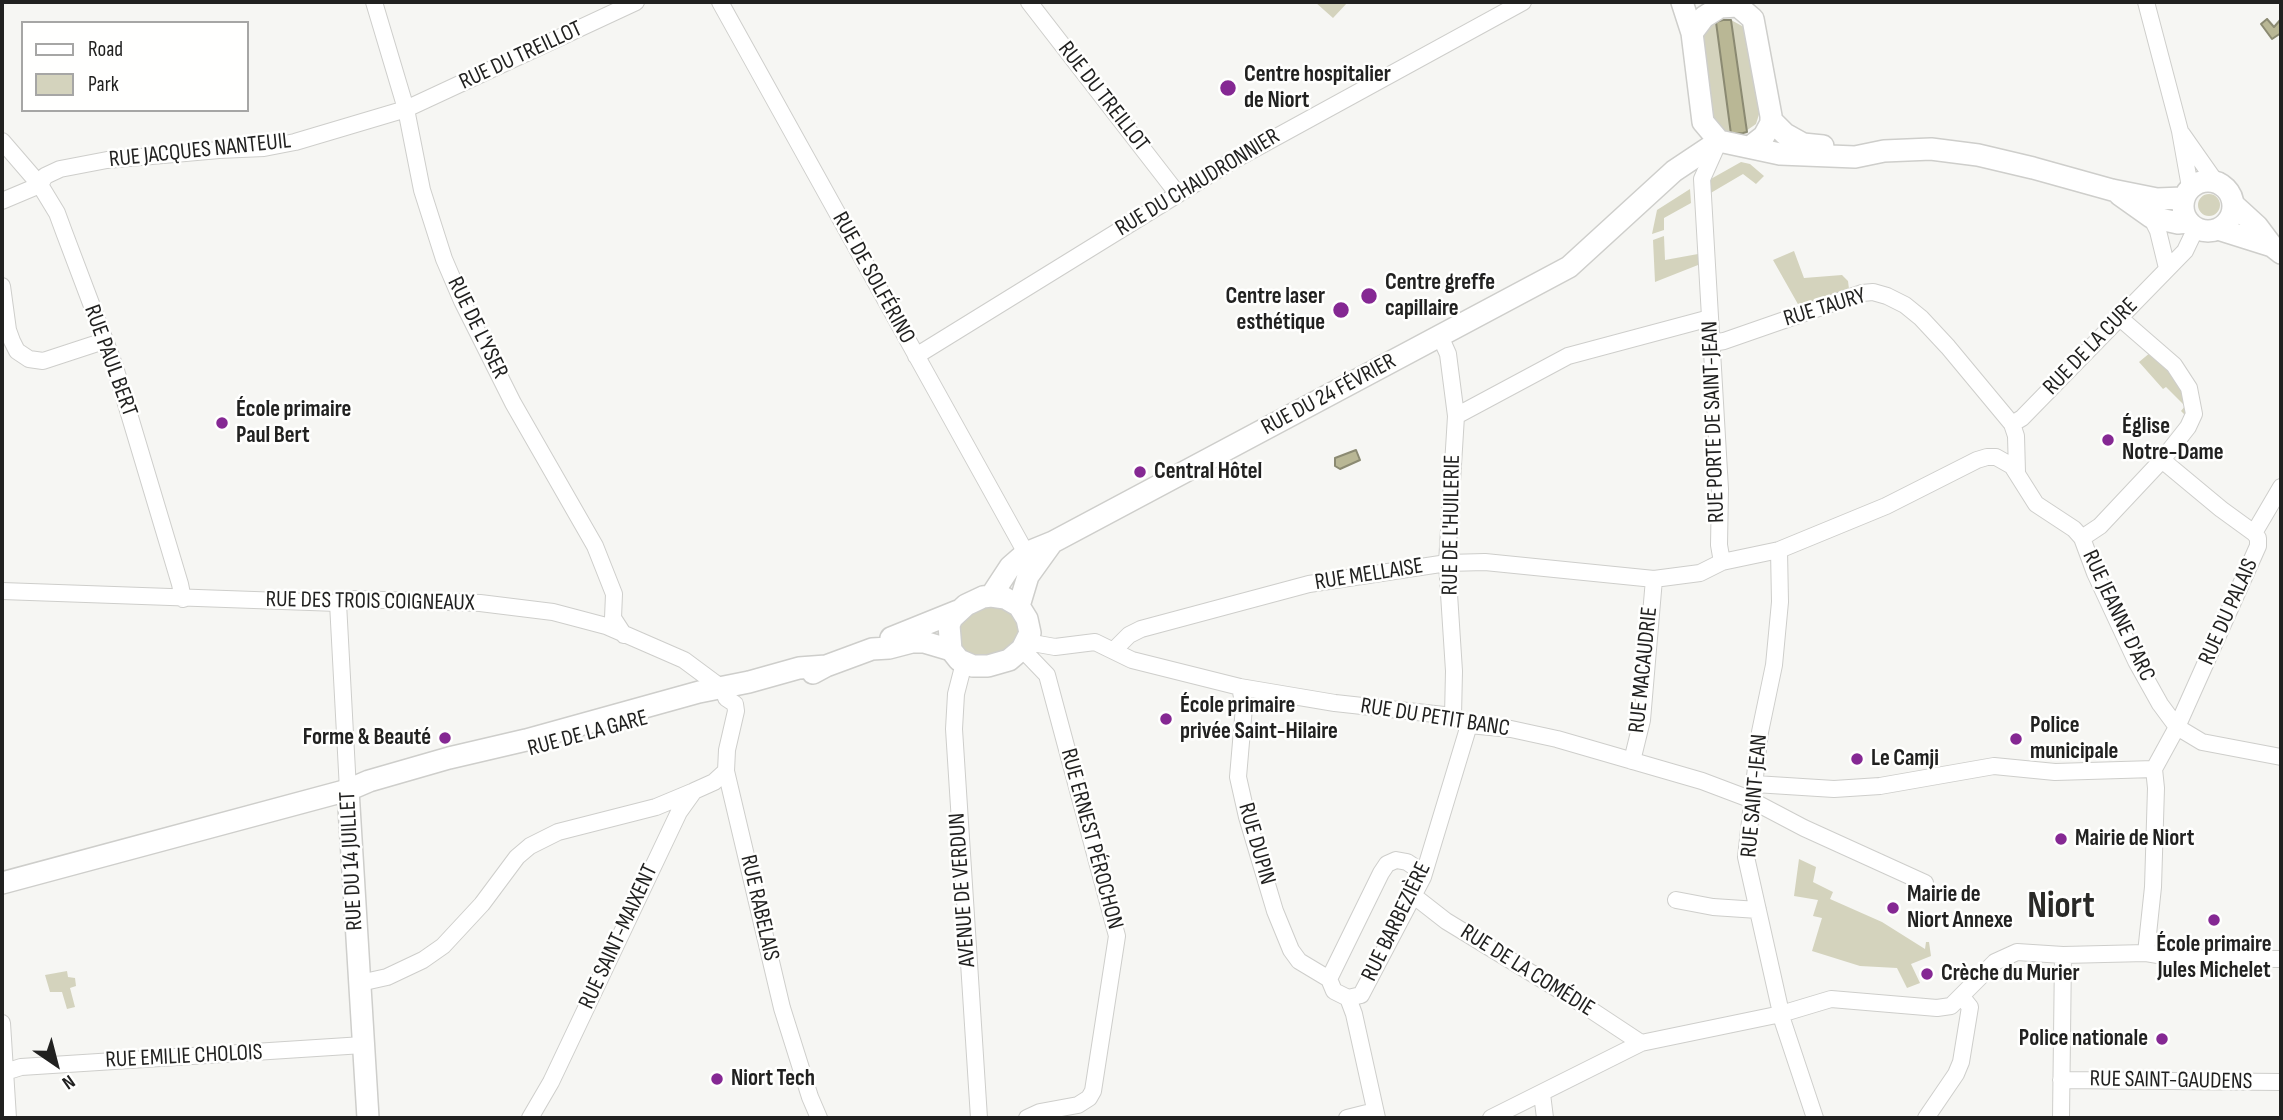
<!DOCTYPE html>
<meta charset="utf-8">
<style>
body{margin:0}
#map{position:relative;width:2283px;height:1120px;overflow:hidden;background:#f6f6f3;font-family:"Sofia Sans Condensed",sans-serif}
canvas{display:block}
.frame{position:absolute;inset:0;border:4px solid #212120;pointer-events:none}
.legend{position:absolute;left:21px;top:21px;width:228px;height:91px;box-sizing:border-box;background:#fffffe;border:2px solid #a6a6a5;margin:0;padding:9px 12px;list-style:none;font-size:21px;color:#212120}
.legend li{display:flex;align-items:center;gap:14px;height:35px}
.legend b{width:35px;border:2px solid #a6a6a5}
.north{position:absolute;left:21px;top:1029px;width:70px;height:70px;-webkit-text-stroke:5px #fffffe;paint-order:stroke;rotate:145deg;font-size:19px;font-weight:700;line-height:28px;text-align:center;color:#212120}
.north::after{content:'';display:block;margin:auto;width:24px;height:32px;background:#212120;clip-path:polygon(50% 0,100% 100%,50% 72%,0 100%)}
</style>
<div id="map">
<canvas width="2283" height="1120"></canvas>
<div class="frame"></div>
<ul class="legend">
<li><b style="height:9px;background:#fff"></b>Road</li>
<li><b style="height:19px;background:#d4d3bd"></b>Park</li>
</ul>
<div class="north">N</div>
</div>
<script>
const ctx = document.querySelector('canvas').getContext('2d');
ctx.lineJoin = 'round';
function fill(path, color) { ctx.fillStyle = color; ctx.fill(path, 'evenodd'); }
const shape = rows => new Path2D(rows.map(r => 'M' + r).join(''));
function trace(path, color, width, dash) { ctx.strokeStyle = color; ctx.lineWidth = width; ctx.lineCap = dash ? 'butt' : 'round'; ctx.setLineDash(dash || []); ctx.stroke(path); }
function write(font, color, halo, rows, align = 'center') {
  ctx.font = font + ' "Sofia Sans Condensed",sans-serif'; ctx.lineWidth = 5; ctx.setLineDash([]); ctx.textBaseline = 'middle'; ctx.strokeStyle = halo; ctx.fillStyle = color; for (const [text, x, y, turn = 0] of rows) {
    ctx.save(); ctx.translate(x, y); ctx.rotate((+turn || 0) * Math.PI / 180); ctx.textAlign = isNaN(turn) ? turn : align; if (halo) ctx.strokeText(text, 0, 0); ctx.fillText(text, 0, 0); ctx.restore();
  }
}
fill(shape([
 [1315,2,1348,2,1333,18],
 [1723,20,1731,20,1744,27,1760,111,1756,124,1743,133,1735,134,1722,131,1713,122,1702,37,1711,25],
 [1741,162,1750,164,1764,176,1756,184,1743,174,1709,194,1709,180],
 [1690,189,1691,203,1664,218,1664,230,1652,234,1657,210],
 '2198 205a11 11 0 1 1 22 0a11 11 0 1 1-22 0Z',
 [1664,236,1665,260,1698,254,1698,265,1655,282,1653,240],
 [1794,251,1804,278,1842,275,1848,281,1849,289,1846,292,1799,306,1773,260],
 [2151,352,2181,382,2186,416,2181,411,2185,406,2166,387,2163,389,2139,362],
 [993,603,1011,611,1018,623,1019,636,1011,650,983,659,962,653,957,626,965,616],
 [1799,859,1816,867,1813,882,1833,892,1830,899,1882,922,1925,949,1926,942,1929,942,1931,956,1911,964,1920,983,1907,988,1897,968,1860,966,1812,951,1822,918,1813,916,1818,900,1794,896],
 [67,971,68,977,75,978,76,986,70,988,75,1007,67,1009,62,992,50,992,45,975]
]), '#d4d3bd');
const water = shape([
 [2267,19,2274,27,2281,19,2281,33,2272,39,2261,24,2267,19],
 [1723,20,1731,20,1747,132,1743,133,1731,134,1716,22,1723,20],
 [1356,450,1360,460,1340,469,1335,466,1335,458,1356,450]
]);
fill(water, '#b9b795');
trace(water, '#8b8a72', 2);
const street = shape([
 [374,2,406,109,422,190,444,259,462,301,513,403,595,546,614,594,613,618,624,635],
 [720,2,1026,553],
 [1029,2,1177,193],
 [2146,2,2180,131,2190,187],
 [2182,134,2215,181],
 [2,141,40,185,57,213,64,232,115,367,180,584,183,599],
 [1719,141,1702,179,1720,489,1719,545,1722,562],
 [40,185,45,176,60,169,107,160,219,150,264,148,295,142,406,109,636,2],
 [2,201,40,185],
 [2151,217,2158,231,2167,268],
 [2,286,8,330,12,341,17,351,29,359,43,361,104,341],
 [1440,336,1448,354,1456,416,1447,563,1454,671,1453,716],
 [1712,338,1718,342,1724,341,1862,293,1873,292,1887,296,1905,305,1921,318,1948,347,2012,424],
 [916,356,1227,164,1523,2],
 [1456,416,1568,356,1710,318],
 [2162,460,2221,509,2254,533],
 [2017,472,2016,436,2012,424,2022,418,2185,251,2196,228],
 [2082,538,2100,526,2162,460,2188,427,2194,414,2189,388,2174,365,2121,319],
 [1779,550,1780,602,1774,665,1760,732,1746,857,1783,1022,1815,1118],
 [2,591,338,603,352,599,480,603,553,612,606,626,684,660,719,686],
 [338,603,348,790],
 [1027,642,1055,647,1095,642,1132,660,1240,687,1335,703,1453,716,1469,725,1511,729,1557,739,1702,781,1747,798,1804,828,1925,883],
 [1022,649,1047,675,1117,936,1093,1091,1089,1098,1078,1105,1040,1112,1027,1118],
 [1114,650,1129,635,1141,629,1309,584,1447,563,1485,562,1654,579,1700,573,1722,562,1779,550,1886,506,1977,460,1987,457,1996,457,2012,466,2036,504,2074,529,2082,538,2095,573,2136,661,2160,704,2177,727,2202,742,2281,757],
 [964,663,956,694,954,729,979,1118],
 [1240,687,1244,707,1238,777,1247,817,1275,911,1291,950,1299,961,1329,979],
 [726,698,735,704,736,711,727,750,726,771,782,1008,810,1097,819,1118],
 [1632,761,1642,720,1654,579],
 [2154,769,2177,727,2258,546,2258,538,2254,533,2281,487],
 [1755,784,1834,789,1880,786,1994,766,2055,772,2154,769],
 [1414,896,1446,921,1579,1002,1641,1043],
 [1676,900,1713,907,1758,910],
 [2146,953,2153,887,2156,788,2154,769],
 [360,983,387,977,423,960,443,946,482,904,517,857,530,846,558,832,656,807,692,792],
 [1348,998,1361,995,1423,877,1469,725],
 [1348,998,1334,991,1329,979,1381,873,1387,864,1396,860,1407,862,1416,868,1423,877],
 [1348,998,1354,1014,1377,1118],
 [2,1023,8,1118],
 [2,1073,21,1067,363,1045],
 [2061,1080,2281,1082],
 [1542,1094,1545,1118],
 [530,1118,551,1082,679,812,694,791,714,782,726,771],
 [1347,1118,1375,1111],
 [1491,1118,1641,1043,1781,1014,1831,999,1937,1008,1951,1006,1995,962,2017,952,2063,955,2146,953,2176,958,2281,959],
 [1926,1118,1956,1074,1961,1062,1970,1007,1962,997],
 [2061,1118,2063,955]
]);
const secondary = shape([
 [1682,2,1692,33,1703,122],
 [1692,33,1704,17,1720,7,1738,6,1753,19,1771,116,1771,123,1764,136,1750,147],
 [1771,120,1785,134,1803,144,1823,146],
 [1703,122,1719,141,1780,154,1855,157,1884,151,1931,149,1978,155,2033,168,2112,190,2157,199,2183,198],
 '2183 206a25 25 0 1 1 50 0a25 25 0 1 1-50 0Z',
 [2120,195,2151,217,2178,223,2189,222],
 [2234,205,2257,226,2272,246],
 [2218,229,2272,246,2281,253],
 [991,596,1010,567,1026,553,1053,542,1569,267,1674,171,1719,141],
 [991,596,1005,598,1019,606,1027,619,1030,633,1022,649,1009,660,988,666,973,666,959,660,951,650,949,625,952,618,966,605,983,597,991,596],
 [1019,606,1028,576,1051,544],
 [891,638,958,611],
 [813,673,826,666,872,649,889,648,912,642,924,642,951,650],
 [348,790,368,1118],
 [2,883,348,790,369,781,449,758,526,740,699,692,749,682,799,668,826,666]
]);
trace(street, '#cececb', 18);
trace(secondary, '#cececb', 24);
trace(street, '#fff', 16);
trace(secondary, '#fff', 21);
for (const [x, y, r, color] of [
 [1228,88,9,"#852893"],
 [1369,296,9,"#852893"],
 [1341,310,9,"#852893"],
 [222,423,7,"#852893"],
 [2108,440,7,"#852893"],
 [1140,472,7,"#852893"],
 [1166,719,7,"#852893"],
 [445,738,7,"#852893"],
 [2016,739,7,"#852893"],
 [1857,759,7,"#852893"],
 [2061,839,7,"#852893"],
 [1893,908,7,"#852893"],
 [2214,920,7,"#852893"],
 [1927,974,7,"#852893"],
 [2162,1039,7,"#852893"],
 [717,1079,7,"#852893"]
]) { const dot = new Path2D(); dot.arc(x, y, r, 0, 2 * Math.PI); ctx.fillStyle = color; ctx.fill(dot); trace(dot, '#fffffe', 2.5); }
write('23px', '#212120', '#fffffe', [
 ["RUE DU TREILLOT",521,56,-25],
 ["RUE DU TREILLOT",1103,97,52],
 ["RUE JACQUES NANTEUIL",200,151,-6],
 ["RUE DU CHAUDRONNIER",1198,183,-31],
 ["RUE DE SOLFÉRINO",873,278,61],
 ["RUE TAURY",1825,308,-17],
 ["RUE DE L'YSER",477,328,64],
 ["RUE DE LA CURE",2091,347,-46],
 ["RUE PAUL BERT",110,361,70],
 ["RUE DU 24 FÉVRIER",1329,395,-28],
 ["RUE PORTE DE SAINT-JEAN",1714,422,-92],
 ["RUE DE L'HUILERIE",1452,525,-89],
 ["RUE MELLAISE",1369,575,-9],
 ["RUE DES TROIS COIGNEAUX",370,602,1],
 ["RUE DU PALAIS",2229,612,-66],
 ["RUE JEANNE D'ARC",2118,616,65],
 ["RUE MACAUDRIE",1644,670,-84],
 ["RUE DU PETIT BANC",1435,718,9],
 ["RUE DE LA GARE",588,734,-15],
 ["RUE SAINT-JEAN",1755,796,-85],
 ["RUE ERNEST PÉROCHON",1091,839,75],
 ["RUE DUPIN",1256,844,74],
 ["RUE DU 14 JUILLET",352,861,-93],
 ["AVENUE DE VERDUN",963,890,-94],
 ["RUE RABELAIS",759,908,77],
 ["RUE BARBEZIÈRE",1397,922,-64],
 ["RUE SAINT-MAIXENT",619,937,-65],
 ["RUE DE LA COMÉDIE",1527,971,32],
 ["RUE EMILIE CHOLOIS",184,1057,-3],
 ["RUE SAINT-GAUDENS",2171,1081,1]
]);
write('bold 23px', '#212120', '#fffffe', [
 ["Centre hospitalier",1244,75],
 ["de Niort",1244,101],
 ["Centre greffe",1385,283],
 ["capillaire",1385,309],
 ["Centre laser",1325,297,"right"],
 ["esthétique",1325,323,"right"],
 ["École primaire",236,410],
 ["Paul Bert",236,436],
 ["Église",2122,427],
 ["Notre-Dame",2122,453],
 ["Central Hôtel",1154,472],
 ["École primaire",1180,706],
 ["privée Saint-Hilaire",1180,732],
 ["Police",2030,726],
 ["municipale",2030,752],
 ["Forme & Beauté",431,738,"right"],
 ["Le Camji",1871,759],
 ["Mairie de Niort",2075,839],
 ["Mairie de",1907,895],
 ["Niort Annexe",1907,921],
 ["École primaire",2214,945,"center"],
 ["Jules Michelet",2214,971,"center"],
 ["Crèche du Murier",1941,974],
 ["Police nationale",2148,1039,"right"],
 ["Niort Tech",731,1079]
], 'left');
write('bold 37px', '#2a2a28', '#fffffe', [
 ["Niort",2061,908]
]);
</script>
